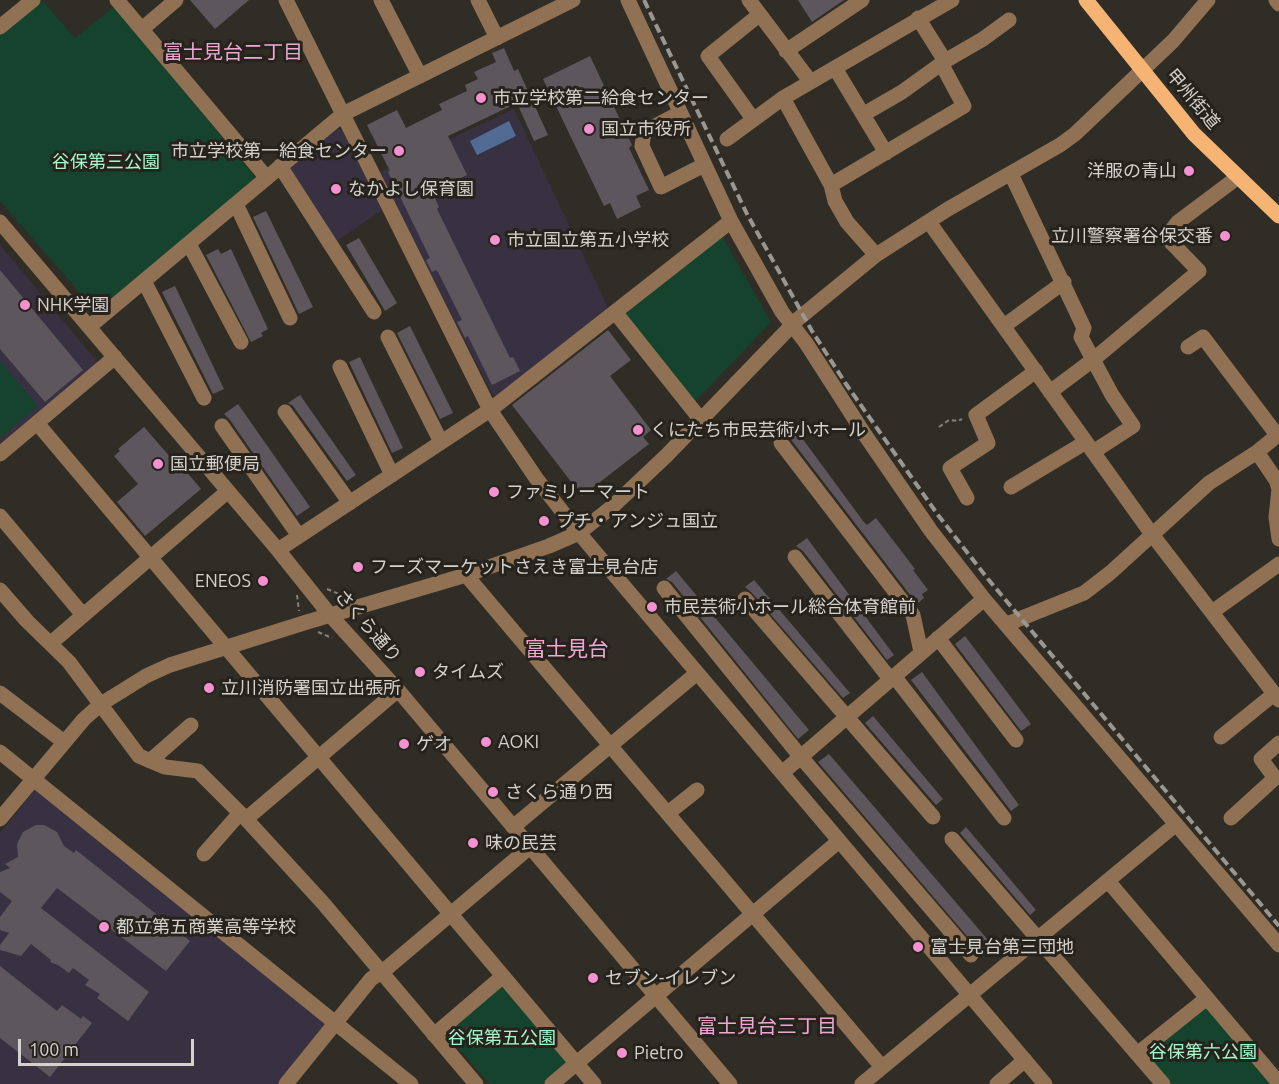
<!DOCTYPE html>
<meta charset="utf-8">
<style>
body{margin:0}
#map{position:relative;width:1279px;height:1084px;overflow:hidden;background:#302d26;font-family:Ubuntu,sans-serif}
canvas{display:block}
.scale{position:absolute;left:18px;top:1039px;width:176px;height:27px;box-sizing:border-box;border:3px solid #d4d2cd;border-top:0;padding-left:8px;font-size:18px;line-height:21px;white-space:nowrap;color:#d4d2cd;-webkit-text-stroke:4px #26231d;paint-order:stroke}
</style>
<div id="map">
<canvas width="1279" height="1084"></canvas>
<div class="scale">100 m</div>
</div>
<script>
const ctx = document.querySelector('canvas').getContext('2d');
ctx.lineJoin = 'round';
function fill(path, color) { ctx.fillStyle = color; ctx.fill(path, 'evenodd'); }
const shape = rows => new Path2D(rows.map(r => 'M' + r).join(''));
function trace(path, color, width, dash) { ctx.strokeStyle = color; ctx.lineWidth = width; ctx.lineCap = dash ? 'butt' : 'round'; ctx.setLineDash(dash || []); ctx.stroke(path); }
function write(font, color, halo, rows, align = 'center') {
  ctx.font = font + ' Ubuntu,"Noto Sans JP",sans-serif'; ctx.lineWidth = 6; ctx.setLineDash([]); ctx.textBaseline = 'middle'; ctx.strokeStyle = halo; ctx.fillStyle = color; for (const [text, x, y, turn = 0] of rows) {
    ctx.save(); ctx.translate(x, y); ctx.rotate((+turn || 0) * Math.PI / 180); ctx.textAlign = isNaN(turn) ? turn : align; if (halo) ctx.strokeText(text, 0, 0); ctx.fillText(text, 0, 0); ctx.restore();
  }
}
fill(shape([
 [514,109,608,308,498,396,493,395,378,173],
 [337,129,343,131,382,210,334,243,289,173,291,167],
 [0,245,100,365,0,448],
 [36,788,326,1021,325,1027,280,1084,0,1084,0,833]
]), '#383142');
fill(shape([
 [42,0,75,38,115,6,254,176,251,185,99,315,0,201,0,34],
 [722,236,771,322,694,403,624,315],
 [0,361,38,406,0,438],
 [506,982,573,1062,546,1084,490,1084,446,1034],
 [1206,1005,1272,1084,1172,1084,1147,1055]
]), '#15432e');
fill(shape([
 [509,121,516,136,477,155,470,141]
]), '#526b94');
fill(shape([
 [190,0,249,0,215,29],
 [798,0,844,0,812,22],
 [504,48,514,71,518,69,548,135,534,141,517,103,448,136,467,175,432,192,439,207,437,209,510,358,513,357,520,371,492,385,468,336,465,338,457,322,462,320,438,272,436,270,432,272,426,260,430,258,388,172,390,171,367,125,397,110,406,128,442,110,439,104,467,91,465,85,478,79,474,72,496,62,492,53],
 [590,56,632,145,629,148,649,190,636,196,641,207,617,219,610,203,604,206,543,79],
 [266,211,313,307,299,314,253,217],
 [359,238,397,303,385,311,346,245],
 [218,249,221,254,231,249,268,329,261,333,263,336,251,342,206,255],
 [0,270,83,370,45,402,0,349],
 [175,286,224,389,213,394,162,292],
 [410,326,453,413,440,419,397,333],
 [608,330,631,360,610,376,651,430,643,437,649,444,582,496,512,405],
 [360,357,403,448,392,453,349,362],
 [300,395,356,475,347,481,293,406,288,403],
 [238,404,310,507,297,516,230,420,224,414],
 [791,423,863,521,867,525,876,518,915,569,913,570,928,590,922,594,924,598,917,604,789,437,782,430],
 [144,427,178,466,180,464,201,489,145,536,117,502,138,484,114,456,120,451,118,449],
 [807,538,894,655,887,660,803,551,796,546],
 [676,571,809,730,798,739,672,582,666,579],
 [754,580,850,693,843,698,752,593,745,587],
 [965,636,1031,724,1021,731,955,644],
 [922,672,1019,805,1011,811,911,680],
 [873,716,943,799,936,805,865,723],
 [829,754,994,947,983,957,978,949,818,762],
 [36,825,44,825,57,832,64,846,74,853,76,850,190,941,166,971,57,888,41,908,149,992,128,1021,97,998,100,994,85,985,89,980,73,968,69,973,58,965,50,962,51,960,31,944,21,956,0,950,0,945,9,933,0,930,0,917,12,901,0,892,0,872,10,868,5,864,18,857,17,844,23,832],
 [966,827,1036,910,1030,915,960,833],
 [0,966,57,1011,62,1005,81,1019,83,1016,92,1023,50,1077,0,1038]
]), '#5d575d');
trace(shape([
 [939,427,949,420,958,421,962,419],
 [327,589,346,597],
 [297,595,299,611],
 [364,619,366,634],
 [318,632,332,638]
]), '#83817b', 2, [4.5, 3]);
trace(shape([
 [117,0,267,178],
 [286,0,490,410,536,478,579,533,1045,1084],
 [381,0,420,76],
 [478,0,497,38],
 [628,0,731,221,782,312,806,343,865,435,931,531,984,599,1279,945],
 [749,0,810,81],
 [1276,0,1279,4],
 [918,18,945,61],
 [0,27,33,0],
 [142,29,176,0],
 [786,51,862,0],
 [835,68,886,153],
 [783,98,831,185,835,201,847,222,876,255],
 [680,113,644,132,642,146,661,187,704,165],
 [864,114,902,92,945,61,983,39,1009,20],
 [753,119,708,56,759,15],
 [727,139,783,98,952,0],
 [280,166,374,312],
 [1011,174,1084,328,1081,337,1112,395,1133,426,1093,452],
 [831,185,964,106,942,65],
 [236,204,290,318],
 [0,222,278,550,330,615,398,690,730,1084],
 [929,222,1151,533,1279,700],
 [189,244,241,342],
 [144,281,204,398],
 [615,312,701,420],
 [1004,326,1064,282],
 [89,327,343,114,573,0],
 [388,337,441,442],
 [1188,347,1203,337,1277,435],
 [340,367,392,475],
 [1050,392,1094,359,1199,271,1166,237,1178,222,1238,177],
 [285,412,350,503],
 [37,423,594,1084],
 [222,426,299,536],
 [781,443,913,615,921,652],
 [1257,452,1276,480,1279,489,1276,517,1279,539],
 [0,454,115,357],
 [1011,487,1086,442],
 [967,498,950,468,988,443,976,415,1036,371],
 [0,516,83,615],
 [278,550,490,410,731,221],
 [795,557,890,679],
 [466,575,882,1067],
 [664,588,800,756,971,955],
 [0,590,27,621,69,662,139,756,165,767,198,771,246,819,323,903,476,1084],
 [745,599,933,817],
 [1212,612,1279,564],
 [1007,624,1084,593,1110,573,1209,483,1257,452,1279,434],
 [938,638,1016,740],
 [51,643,228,491],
 [894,676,1004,818],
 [0,693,64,742],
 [1221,737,1274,694],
 [0,752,411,1084],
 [150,761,191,725],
 [782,773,984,599],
 [668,813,697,790],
 [1231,818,1275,778,1261,759,1279,743],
 [0,819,84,719,101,704,146,676,170,665,307,622,466,575,549,546,579,533,613,506,667,455,798,319,876,255,948,209,1060,145,1075,134,1173,41,1208,0],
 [246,819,398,690],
 [513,827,697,673],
 [952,839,1163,1084],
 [204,854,240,813],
 [1108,881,1279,1083],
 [434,1035,503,976],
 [1137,1054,1207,998],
 [286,1084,371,979,387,968,530,847],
 [552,1084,839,841],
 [862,1084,1175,825],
 [997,1084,1025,1060]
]), '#917153', 15);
trace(shape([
 [1086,0,1194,134,1279,216]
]), '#f6b474', 15);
trace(shape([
 [644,0,747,214,812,331,846,384,938,515,988,579,1279,926]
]), '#999791', 4, [9, 4.5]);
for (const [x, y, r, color] of [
 [481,98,6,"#f590d1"],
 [589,129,6,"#f590d1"],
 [399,151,6,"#f590d1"],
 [1189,171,6,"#f590d1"],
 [336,189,6,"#f590d1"],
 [1225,236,6,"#f590d1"],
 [495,240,6,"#f590d1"],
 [25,305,6,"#f590d1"],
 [638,430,6,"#f590d1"],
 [158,464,6,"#f590d1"],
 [494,492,6,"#f590d1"],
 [544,521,6,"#f590d1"],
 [358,567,6,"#f590d1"],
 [263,581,6,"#f590d1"],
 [652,607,6,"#f590d1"],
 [420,672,6,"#f590d1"],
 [209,688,6,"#f590d1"],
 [486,742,6,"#f590d1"],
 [404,744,6,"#f590d1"],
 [493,792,6,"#f590d1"],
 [473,843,6,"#f590d1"],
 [104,927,6,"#f590d1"],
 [918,947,6,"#f590d1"],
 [593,978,6,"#f590d1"],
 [622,1053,6,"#f590d1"]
]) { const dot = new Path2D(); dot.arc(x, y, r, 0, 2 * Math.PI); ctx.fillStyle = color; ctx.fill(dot); trace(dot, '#26231d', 2); }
write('18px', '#d4d2cd', '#26231d', [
 ["市立学校第二給食センター",493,98],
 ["国立市役所",601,129],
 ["市立学校第一給食センター",387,151,"right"],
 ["洋服の青山",1177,171,"right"],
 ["なかよし保育園",348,189],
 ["立川警察署谷保交番",1213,236,"right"],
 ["市立国立第五小学校",507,240],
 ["NHK学園",37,305],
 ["くにたち市民芸術小ホール",650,430],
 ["国立郵便局",170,464],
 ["ファミリーマート",506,492],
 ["プチ・アンジュ国立",556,521],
 ["フーズマーケットさえき富士見台店",370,567],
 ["ENEOS",251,581,"right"],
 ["市民芸術小ホール総合体育館前",664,607],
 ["タイムズ",432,672],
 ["立川消防署国立出張所",221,688],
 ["AOKI",498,742],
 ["ゲオ",416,744],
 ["さくら通り西",505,792],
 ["味の民芸",485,843],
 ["都立第五商業高等学校",116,927],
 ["富士見台第三団地",930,947],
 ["セブン-イレブン",605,978],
 ["Pietro",634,1053]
], 'left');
write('18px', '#d4d2cd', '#26231d', [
 ["甲州街道",1193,99,50],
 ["さくら通り",368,626,49]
]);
write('18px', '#a5f8cc', '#26231d', [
 ["谷保第三公園",106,162],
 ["谷保第五公園",502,1038],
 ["谷保第六公園",1203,1052]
]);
write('20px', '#eea7d2', '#26231d', [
 ["富士見台二丁目",233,52],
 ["富士見台三丁目",767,1026]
]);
write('21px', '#eea7d2', '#26231d', [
 ["富士見台",567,649]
]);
</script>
